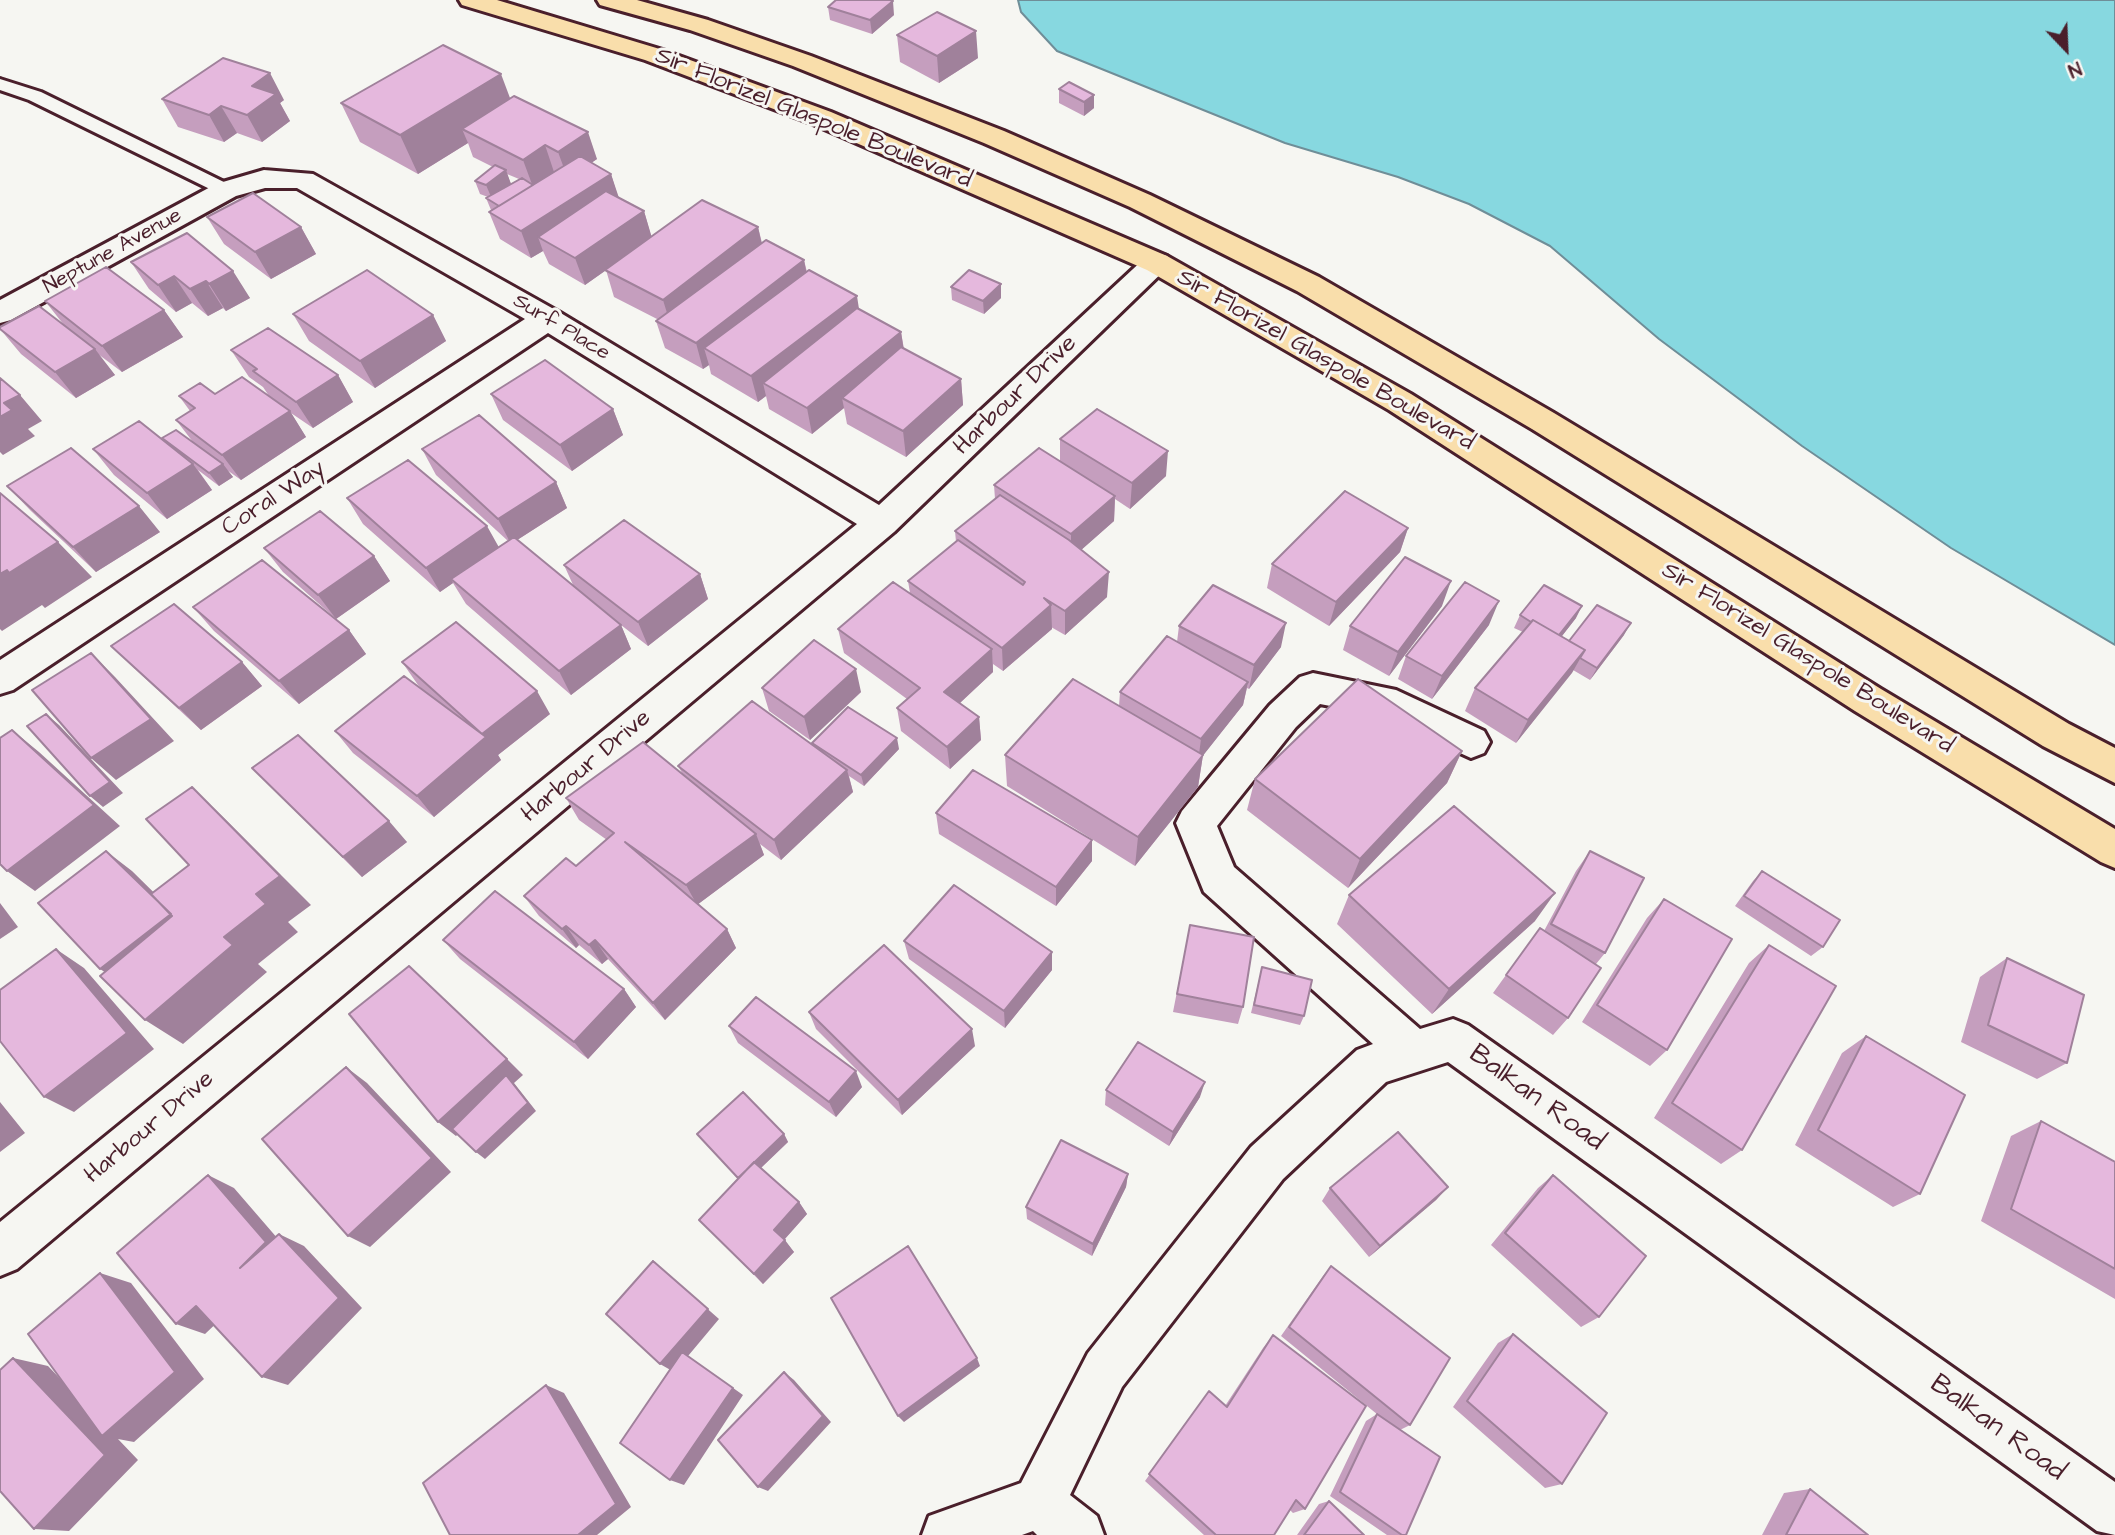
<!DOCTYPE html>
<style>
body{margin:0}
#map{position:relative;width:2115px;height:1535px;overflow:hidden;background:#f6f6f2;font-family:"Architects Daughter",sans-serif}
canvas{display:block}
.north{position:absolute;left:2031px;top:14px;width:70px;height:70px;-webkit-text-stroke:5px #f6f6f2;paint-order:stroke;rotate:157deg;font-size:19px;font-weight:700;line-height:28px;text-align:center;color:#4a1f2b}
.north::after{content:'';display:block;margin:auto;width:24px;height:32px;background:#4a1f2b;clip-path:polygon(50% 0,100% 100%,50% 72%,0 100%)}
</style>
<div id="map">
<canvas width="2115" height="1535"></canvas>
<div class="north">N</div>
</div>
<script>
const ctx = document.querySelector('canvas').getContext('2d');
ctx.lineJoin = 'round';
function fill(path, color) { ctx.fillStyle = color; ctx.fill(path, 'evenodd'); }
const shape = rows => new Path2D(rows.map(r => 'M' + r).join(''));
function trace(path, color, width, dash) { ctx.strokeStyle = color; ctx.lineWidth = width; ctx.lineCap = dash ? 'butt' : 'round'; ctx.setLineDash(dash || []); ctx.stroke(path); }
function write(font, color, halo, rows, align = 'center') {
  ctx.font = font + ' "Architects Daughter",sans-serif'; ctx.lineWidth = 6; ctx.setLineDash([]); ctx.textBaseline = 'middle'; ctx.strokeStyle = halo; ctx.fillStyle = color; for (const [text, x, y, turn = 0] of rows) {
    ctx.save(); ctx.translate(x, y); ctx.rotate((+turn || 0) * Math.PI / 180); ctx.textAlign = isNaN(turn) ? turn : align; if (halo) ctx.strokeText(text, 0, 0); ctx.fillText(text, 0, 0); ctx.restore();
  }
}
const water = shape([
 [1018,0,2115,0,2115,645,1951,548,1802,446,1659,339,1550,246,1469,204,1398,177,1285,143,1057,51,1021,12,1018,0]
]);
fill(water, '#87d8e0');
trace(water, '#6f8e98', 2);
const lane = shape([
 [0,79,41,92,232,186,235,190,232,194,220,194,29,100,0,90,0,79]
]);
const street = shape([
 [264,170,313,174,559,312,879,505,1147,256,1157,253,1167,256,1172,263,894,532,17,1269,0,1276,0,1222,857,524,548,333,13,690,0,694,0,660,525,319,297,188,265,188,236,196,11,320,0,323,0,300,216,184,264,170],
 [1313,673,1396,690,1484,731,1490,742,1484,753,1471,758,1377,715,1320,704,1296,727,1217,826,1234,867,1420,1029,1453,1019,1468,1025,2115,1482,2115,1535,2097,1531,1448,1062,1386,1082,1283,1179,1122,1387,1070,1495,1097,1516,1104,1535,1037,1535,1033,1531,1022,1535,922,1535,929,1516,1021,1483,1088,1353,1251,1147,1357,1050,1373,1044,1204,892,1176,823,1182,811,1270,705,1300,677,1313,673]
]);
const highway = shape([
 [459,0,497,0,663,50,831,112,1167,256,1411,394,1881,689,2115,829,2115,868,2101,862,1855,711,1389,410,1147,270,813,124,645,60,462,5,459,0],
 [597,0,637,0,708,20,811,56,1004,131,1150,195,1319,277,1554,413,2069,724,2115,748,2115,783,2043,746,1532,429,1297,291,1130,207,984,143,793,66,690,30,600,5,597,0]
]);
trace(lane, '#4a1f2b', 6);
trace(street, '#4a1f2b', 6);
trace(highway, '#4a1f2b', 6);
fill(lane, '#f6f6f2');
fill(street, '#f6f6f2');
fill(highway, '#f9deab');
fill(shape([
 [828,7,894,15,872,34,830,20],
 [897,35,978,58,939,83,900,62],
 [1059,89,1094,95,1094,108,1084,116,1059,103],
 [162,99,284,100,280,103,290,121,262,142,237,133,224,142,178,127],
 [510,99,597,159,591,163,611,174,618,198,644,211,651,236,758,227,762,243,804,260,807,272,859,309,901,332,904,349,961,379,963,405,906,457,847,424,844,408,812,434,769,409,766,396,758,402,711,374,709,365,703,369,665,348,656,321,659,320,614,297,606,270,585,285,549,264,543,251,531,258,500,239,489,212,491,210,486,198,488,197,480,194,475,181,493,167,473,157,468,143,418,174,360,142,341,103],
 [507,174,519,179,511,184],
 [207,217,301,227,316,254,271,279,224,244],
 [187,233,250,298,226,311,223,308,208,316,192,303,176,312,149,289,131,262],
 [1001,284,1001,298,984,314,952,300,951,287],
 [45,301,164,310,183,337,122,372,98,354,115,375,76,398,21,354,0,329,64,325],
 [293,314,433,315,446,341,375,388,309,341],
 [231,350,338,375,353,402,313,428,291,413,306,437,241,480,227,470,233,477,219,486,198,470,212,490,167,519,114,475,93,449,166,443,162,438,193,442,176,420,190,411,179,396,215,394,269,396,263,387,249,377],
 [491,394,613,409,623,435,572,471,503,420],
 [1060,439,1166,476,1130,509,1115,499,1114,521,1081,550,1107,597,1065,635,1051,627,1052,629,1003,671,993,664,993,672,960,703,979,717,981,740,950,769,901,731,897,708,907,699,844,653,838,629,910,593,908,581,956,542,955,531,995,499,994,485,1060,462],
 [422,449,556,482,567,508,517,540,574,587,564,565,700,574,708,599,648,646,612,618,621,625,631,649,571,695,466,604,453,583,440,592,363,524,347,498,498,547,508,541,436,475],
 [7,486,160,532,96,572,31,511],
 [1408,528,1400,552,1329,626,1267,588,1272,564],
 [264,548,374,556,390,581,336,619,283,572],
 [1442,606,1389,676,1343,650,1350,626],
 [193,607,349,630,366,654,299,704,214,631],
 [1520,615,1576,618,1561,637,1568,641,1624,635,1590,680,1573,670,1516,743,1465,711,1475,688,1523,632,1514,628],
 [1489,625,1432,699,1398,679,1406,656],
 [1179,626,1281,647,1249,689,1247,688,1243,705,1203,755,1198,787,1135,866,1007,786,1005,755,1119,706,1120,692,1177,642],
 [111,646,242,662,262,686,201,730,135,669],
 [402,662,550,714,498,755,501,760,434,817,353,753,335,731,424,691,418,685],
 [762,688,861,692,810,740,769,711],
 [812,743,899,749,864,786,849,776,853,792,781,860,760,844,764,855,698,904,727,929,736,948,665,1020,608,959,602,964,579,945,576,948,539,916,524,896,576,866,607,840,579,820,566,798,682,773,678,766,813,745],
 [1462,751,1447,783,1348,888,1247,810,1255,779],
 [252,768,407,842,362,877],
 [936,813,1092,861,1056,906,939,834],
 [1590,851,1605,953,1596,964,1568,1018,1553,1035,1493,993,1540,928,1544,931,1576,871],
 [1762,871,1823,947,1811,956,1735,906,1753,881],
 [1349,895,1535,921,1432,1014,1337,924],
 [1664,899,1667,1050,1650,1066,1582,1022,1647,918],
 [1190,925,1243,1007,1238,1024,1173,1012],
 [443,940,624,989,636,1007,588,1059,460,959],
 [904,941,1052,970,1005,1028,909,959],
 [1769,945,1742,1150,1721,1164,1654,1118,1749,963],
 [2007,958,2067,1063,2037,1079,1961,1042,1980,977],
 [1262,967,1304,1016,1300,1025,1251,1013],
 [809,1012,975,1046,902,1115,816,1029],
 [729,1026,862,1087,836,1117,738,1043],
 [1866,1036,1920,1194,1893,1207,1795,1145,1842,1053],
 [1106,1090,1200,1097,1169,1146,1105,1105],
 [2041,1121,2115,1162,2115,1299,1981,1221,2011,1136],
 [697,1134,784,1134,788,1142,761,1168,799,1202,807,1214,784,1240,794,1252,763,1284,699,1220,738,1179],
 [1128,1174,1126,1187,1092,1256,1027,1219,1026,1207],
 [1553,1175,1599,1317,1581,1327,1491,1245,1538,1188],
 [1448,1187,1436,1200,1369,1257,1322,1201,1330,1188],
 [1331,1266,1410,1425,1400,1430,1406,1535,1387,1535,1330,1496,1366,1421,1377,1414,1383,1419,1281,1336,1323,1276],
 [1513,1334,1562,1484,1545,1488,1453,1407,1498,1343],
 [1273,1335,1305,1509,1293,1513,1290,1510,1274,1535,1204,1535,1145,1481,1209,1391,1225,1406,1263,1348],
 [1810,1489,1868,1535,1762,1535,1784,1493],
 [1329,1501,1364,1535,1297,1535,1319,1504]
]), '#c59ebe');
fill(shape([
 [893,1,894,15,872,34,870,20],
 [976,31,978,58,939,83,937,56],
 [270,73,284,100,280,103,290,121,262,142,247,115,252,86],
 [501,74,516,114,462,129,468,143,418,174,400,135],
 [1094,95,1094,108,1084,116,1084,102],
 [221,106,237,133,224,142,209,115],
 [588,132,597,159,568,179,558,152],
 [545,145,554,172,533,187,523,160],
 [506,170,511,184,492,199,486,185],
 [611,174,620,201,538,237,543,251,531,258,521,231],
 [644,211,652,238,585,285,575,258],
 [301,227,316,254,271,279,255,252],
 [758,227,764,254,671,326,663,300],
 [804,260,809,286,704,348,709,365,703,369,696,343],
 [233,271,250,298,226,311,209,284],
 [174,276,192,303,176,312,158,285],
 [206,281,223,308,208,316,190,289],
 [1001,284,1001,298,984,314,983,301],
 [857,296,861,322,763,383,766,396,758,402,751,376],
 [164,310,183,337,122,372,102,346],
 [433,315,446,341,375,388,360,361],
 [901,332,905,358,842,398,844,408,812,434,807,408],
 [95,349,115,375,76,398,55,372],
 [338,375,353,402,313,428,296,402],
 [961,379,963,405,906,457,903,431],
 [20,395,42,421,28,429,35,436,3,455,0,452,0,417,4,403],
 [613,409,623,435,572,471,560,445],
 [290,411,306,437,241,480,222,455],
 [1168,451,1166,476,1130,509,1132,483],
 [193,464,212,490,167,519,147,493],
 [223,464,233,477,219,486,209,473],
 [556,482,567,508,511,544,498,519],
 [1115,496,1114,521,1071,559,1071,534],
 [139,506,160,532,96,572,73,547],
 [487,526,501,551,451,579,453,583,440,592,426,568],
 [1408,528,1400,552,1329,626,1336,602],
 [58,542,92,577,45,608,42,605,2,631,0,629,0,574],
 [374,556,390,581,336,619,318,595],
 [1109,572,1107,597,1065,635,1065,611],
 [700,574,708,599,648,646,638,622],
 [1451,581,1442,606,1389,676,1398,652],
 [1499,601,1489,625,1432,699,1442,676],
 [1051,605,1052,629,1003,671,1002,648],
 [1582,606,1576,618,1552,649,1558,637],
 [1286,623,1281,647,1249,689,1254,665],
 [1631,623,1624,635,1590,680,1597,668],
 [621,625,631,649,571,695,559,671],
 [349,630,366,654,299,704,279,681],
 [992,649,993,672,947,715,944,692],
 [1585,650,1572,673,1516,743,1528,720],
 [91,653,115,677,174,741,116,780,91,758],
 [242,662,262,686,201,730,179,708],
 [856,669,861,692,810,740,804,717],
 [1248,682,1243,705,1198,762,1201,739],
 [537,691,550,714,498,755,501,760,434,817,417,796,485,738,482,734],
 [46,714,59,725,123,793,103,807,90,796],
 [979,717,981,740,950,769,947,747],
 [12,730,39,752,120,826,35,891,7,871],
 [897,738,899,749,864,786,861,775],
 [1462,751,1447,783,1348,888,1360,859],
 [1203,755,1198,787,1135,866,1138,837],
 [847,770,853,792,781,860,774,840],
 [192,787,224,818,311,905,288,922,298,932,258,964,267,972,183,1044,145,1020,224,937,256,894],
 [389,821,407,842,362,877,343,857],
 [756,834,764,855,697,905,686,885],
 [1092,840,1092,861,1056,906,1056,887],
 [106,851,132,871,195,933,128,987,100,969],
 [1555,893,1535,921,1432,1014,1449,989],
 [0,903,18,927,0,939],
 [566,926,579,945,576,948,562,929],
 [727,929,736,948,665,1020,653,1003],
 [595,940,608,959,602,964,589,945],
 [56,949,84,968,154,1049,74,1112,44,1097],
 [1052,952,1052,970,1005,1028,1004,1011],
 [624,989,636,1007,588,1059,574,1042],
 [972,1029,975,1046,902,1115,898,1100],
 [507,1059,523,1075,514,1083,536,1111,485,1159,476,1152,513,1084,456,1136,438,1122],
 [346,1067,367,1083,451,1172,370,1247,348,1236],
 [856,1071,862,1087,836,1117,829,1102],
 [1205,1082,1200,1097,1169,1146,1173,1132],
 [0,1102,25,1133,0,1152],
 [784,1134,788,1142,743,1185,738,1178],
 [1128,1174,1126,1187,1092,1256,1093,1244],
 [208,1175,234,1188,291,1254,240,1268],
 [1448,1187,1436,1200,1369,1257,1380,1246],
 [799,1202,807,1214,783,1241,774,1230],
 [279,1234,304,1246,362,1308,288,1385,262,1377],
 [785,1240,794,1252,763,1284,754,1274],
 [653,1261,719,1319,688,1356,743,1395,684,1485,670,1480,674,1372,660,1364],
 [100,1273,131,1283,204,1379,134,1442,118,1439,138,1460,69,1531,34,1529,13,1358,48,1366,109,1430],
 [196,1306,224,1316,205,1334,176,1324],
 [977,1358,980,1366,904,1422,898,1416],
 [784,1372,794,1380,831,1422,768,1491,758,1487],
 [546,1385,564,1393,631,1507,597,1535,578,1535]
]), '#a0819b');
const building = shape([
 [836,0,890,0,893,1,870,20,828,7,836,0],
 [937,12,976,31,937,56,897,35,937,12],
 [443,45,501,74,400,135,341,103,443,45],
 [223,58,270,73,252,86,276,94,247,115,221,106,209,115,162,99,223,58],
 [1069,82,1094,95,1084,102,1059,89,1069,82],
 [514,96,588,132,558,152,545,145,523,160,462,129,514,96],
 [580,156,611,174,521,231,489,212,580,156],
 [495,165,506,170,486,185,475,181,495,165],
 [522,178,533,185,499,206,486,198,522,178],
 [606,191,644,211,575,258,538,237,606,191],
 [253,193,301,227,255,252,207,217,253,193],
 [702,200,758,227,663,300,605,270,702,200],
 [187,233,233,271,209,284,206,281,190,289,174,276,158,285,131,262,187,233],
 [766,240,804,260,696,343,656,321,766,240],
 [106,267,164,310,102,346,45,301,106,267],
 [367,270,433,315,360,361,293,314,367,270],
 [809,270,857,296,751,376,704,348,809,270],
 [969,270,1001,284,983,301,951,287,969,270],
 [39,306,95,349,55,372,0,329,0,327,39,306],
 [857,308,901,332,807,408,763,383,857,308],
 [268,328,338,375,296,402,253,371,257,369,231,350,268,328],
 [901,347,961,379,903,431,842,398,901,347],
 [545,360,613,409,560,445,491,394,545,360],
 [242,377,290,411,222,455,176,420,195,408,179,396,200,383,215,394,242,377],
 [0,378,20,395,4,403,12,410,0,417,0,378],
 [1097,409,1168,451,1132,483,1060,439,1097,409],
 [479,415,556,482,498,519,422,449,479,415],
 [139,421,193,464,147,493,93,449,139,421],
 [176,430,223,464,209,473,162,438,176,430],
 [71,448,139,506,73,547,7,486,71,448],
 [1039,448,1115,496,1071,534,994,485,1039,448],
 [408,460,487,526,426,568,347,498,408,460],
 [1345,491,1408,528,1336,602,1272,564,1345,491],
 [0,493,58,542,9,573,7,570,0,574,0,493],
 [1000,495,1069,540,1109,572,1065,611,1044,598,1051,605,1002,648,908,581,958,540,1023,585,1025,582,955,531,1000,495],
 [320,511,374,556,318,595,264,548,320,511],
 [624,520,700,574,638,622,564,565,624,520],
 [514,537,621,625,559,671,451,579,514,537],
 [1405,557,1451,581,1398,652,1350,626,1405,557],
 [262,560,349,630,279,681,193,607,262,560],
 [893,582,992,649,944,692,979,717,947,747,897,708,920,688,838,629,893,582],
 [1465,582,1499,601,1442,676,1406,656,1465,582],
 [1213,585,1286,623,1254,665,1179,626,1213,585],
 [1544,585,1582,606,1559,635,1533,620,1531,622,1520,615,1544,585],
 [174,604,242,662,179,708,111,646,174,604],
 [1597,605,1631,623,1597,668,1580,658,1585,650,1569,641,1597,605],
 [1533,620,1585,650,1528,720,1475,688,1533,620],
 [456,622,537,691,482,734,402,662,456,622],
 [1167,636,1248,682,1201,739,1120,692,1167,636],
 [814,640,856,669,804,717,762,688,814,640],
 [91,653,151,719,91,758,32,690,91,653],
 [404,676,486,737,417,796,335,731,404,676],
 [1073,679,1203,755,1138,837,1005,755,1073,679],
 [1358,679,1462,751,1360,859,1255,779,1358,679],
 [752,701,847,770,774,840,678,766,752,701],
 [848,707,897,738,861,775,812,743,848,707],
 [46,714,110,782,90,796,27,726,46,714],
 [12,730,94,805,7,871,0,864,0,738,12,730],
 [298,735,389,821,343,857,252,768,298,735],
 [643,742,756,834,686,885,625,842,727,929,653,1003,595,940,589,945,566,926,562,929,524,896,566,858,576,866,614,833,566,798,643,742],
 [973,770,1092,840,1056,887,936,813,973,770],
 [192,787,280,876,256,894,266,904,224,937,233,945,145,1020,100,976,172,916,151,894,189,865,146,819,192,787],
 [1454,806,1555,893,1449,989,1349,895,1454,806],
 [106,851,171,914,100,969,38,903,106,851],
 [1590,851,1644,878,1605,953,1551,924,1590,851],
 [1762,871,1840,920,1823,947,1744,896,1762,871],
 [954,885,1052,952,1004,1011,904,941,954,885],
 [495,891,624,989,574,1042,443,940,495,891],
 [1664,899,1732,939,1667,1050,1597,1005,1664,899],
 [1190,925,1254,937,1243,1007,1177,994,1190,925],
 [1540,928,1601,968,1568,1018,1506,975,1540,928],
 [884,945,972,1029,898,1100,809,1012,884,945],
 [1769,945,1836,986,1742,1150,1672,1103,1769,945],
 [56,949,127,1033,44,1097,0,1041,0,990,56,949],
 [2007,958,2084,995,2067,1063,1988,1025,2007,958],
 [409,966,507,1059,438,1122,349,1014,409,966],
 [1262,967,1312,980,1304,1016,1254,1005,1262,967],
 [756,997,856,1071,829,1102,729,1026,756,997],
 [1866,1036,1965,1095,1920,1194,1818,1130,1866,1036],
 [1138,1042,1205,1082,1173,1132,1106,1090,1138,1042],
 [346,1067,432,1158,348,1236,262,1139,346,1067],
 [506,1075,528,1103,476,1152,452,1129,506,1075],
 [743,1092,784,1134,738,1178,697,1134,743,1092],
 [2041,1121,2115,1162,2115,1269,2011,1209,2041,1121],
 [1398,1132,1448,1187,1380,1246,1330,1188,1398,1132],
 [1061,1140,1128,1174,1093,1244,1026,1207,1061,1140],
 [754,1162,799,1202,774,1230,785,1240,754,1274,699,1220,754,1162],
 [208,1175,266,1242,240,1268,279,1234,339,1298,262,1377,196,1306,176,1324,117,1253,208,1175],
 [1553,1175,1646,1256,1599,1317,1505,1233,1553,1175],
 [908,1246,977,1358,898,1416,831,1298,908,1246],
 [653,1261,708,1309,660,1364,606,1314,653,1261],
 [1331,1266,1450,1358,1410,1425,1289,1327,1331,1266],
 [100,1273,175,1372,102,1436,28,1334,100,1273],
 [1513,1334,1607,1413,1562,1484,1467,1401,1513,1334],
 [1273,1335,1366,1406,1305,1509,1296,1500,1274,1535,1216,1535,1149,1474,1209,1391,1227,1407,1273,1335],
 [682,1352,733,1388,670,1480,620,1443,682,1352],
 [13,1358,105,1455,34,1529,0,1491,0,1370,13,1358],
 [784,1372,823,1416,758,1487,718,1440,784,1372],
 [546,1385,616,1504,578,1535,450,1535,423,1483,546,1385],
 [1377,1414,1440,1457,1406,1535,1402,1535,1340,1492,1377,1414],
 [1810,1489,1868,1535,1786,1535,1810,1489],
 [1329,1501,1364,1535,1304,1535,1329,1501]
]);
fill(building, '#e5b8dd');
trace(building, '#a0819b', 2);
write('21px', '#4a1f2b', '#f6f6f2', [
 ["Neptune Avenue",113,252,-29],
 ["Surf Place",561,328,31]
]);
write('24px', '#4a1f2b', '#f6f6f2', [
 ["Sir Florizel Glaspole Boulevard",813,119,22],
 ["Sir Florizel Glaspole Boulevard",1325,361,30],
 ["Harbour Drive",1016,396,-44],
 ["Coral Way",274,499,-33],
 ["Sir Florizel Glaspole Boulevard",1807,659,32],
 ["Harbour Drive",587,767,-40],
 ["Harbour Drive",150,1128,-40]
]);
write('28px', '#4a1f2b', '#f6f6f2', [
 ["Balkan Road",1536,1099,36],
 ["Balkan Road",1997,1429,36]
]);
</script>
